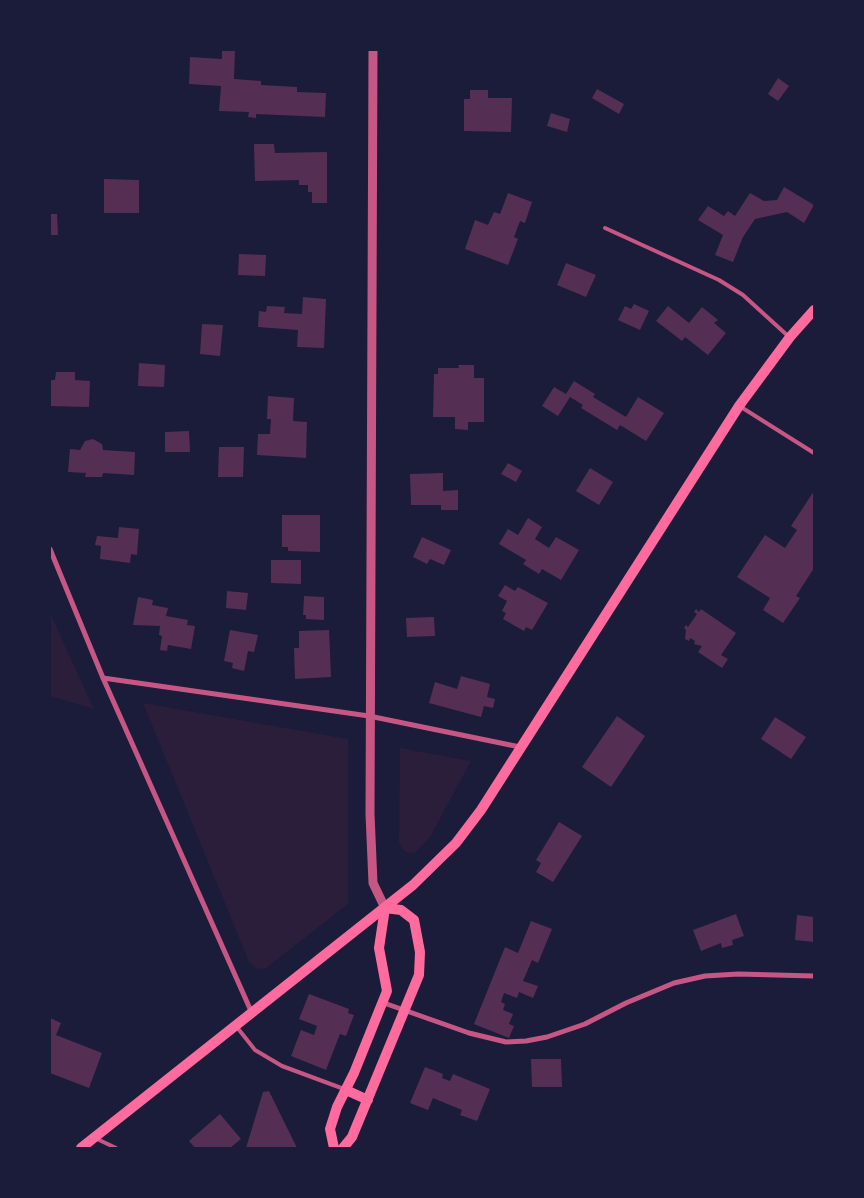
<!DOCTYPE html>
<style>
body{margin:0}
#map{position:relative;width:864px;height:1198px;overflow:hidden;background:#1b1b3a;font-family:Georgia,serif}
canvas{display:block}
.frame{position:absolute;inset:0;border:51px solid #1b1b3a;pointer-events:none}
</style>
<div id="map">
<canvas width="864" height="1198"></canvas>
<div class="frame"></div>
</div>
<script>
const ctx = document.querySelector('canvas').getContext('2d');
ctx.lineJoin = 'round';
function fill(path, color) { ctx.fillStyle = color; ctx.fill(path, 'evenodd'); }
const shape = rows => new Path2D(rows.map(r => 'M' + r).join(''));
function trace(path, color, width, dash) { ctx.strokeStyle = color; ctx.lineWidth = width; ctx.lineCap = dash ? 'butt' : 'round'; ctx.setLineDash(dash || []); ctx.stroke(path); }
fill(shape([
 [50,613,94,709,50,696],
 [143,703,348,739,348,904,266,968,257,969,249,962],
 [400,748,471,761,430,837,416,852,410,853,404,851,399,842]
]), '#2a1e3b');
fill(shape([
 [222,50,235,50,234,79,261,81,261,85,297,87,297,92,326,93,325,117,256,114,256,118,248,117,249,112,219,111,221,86,189,84,190,57,222,59],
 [778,78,789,86,778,101,768,94],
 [597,89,624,104,619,114,592,98],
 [470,90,488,90,488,98,512,98,511,132,464,131,464,99,470,99],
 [551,113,570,119,567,132,547,126],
 [254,144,274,144,275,153,327,152,327,203,312,203,312,192,308,192,308,185,299,185,299,180,255,181],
 [104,179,139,180,139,213,104,213],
 [784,187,814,205,804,223,787,212,755,219,743,237,733,262,715,255,723,235,698,220,708,206,724,216,728,211,735,216,750,193,764,201,777,200],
 [508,193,532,202,525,223,520,221,514,237,518,239,508,265,465,249,475,220,488,225,494,212,500,214],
 [50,214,57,214,58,235,50,235],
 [239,254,266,255,265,276,238,275],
 [566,263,596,275,586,297,557,285],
 [303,297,326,299,324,348,297,347,298,330,258,327,259,311,266,312,267,306,285,307,284,313,302,314],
 [634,304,649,311,640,330,618,320,625,306,631,309],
 [668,306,689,323,702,307,718,320,714,323,726,333,708,355,685,337,682,341,656,321],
 [202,324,223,325,220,356,200,354],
 [139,363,165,365,164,387,138,386],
 [458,365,474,365,474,378,484,378,484,422,468,422,468,430,455,429,455,417,433,417,434,374,438,374,438,368,459,368],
 [56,372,75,372,75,380,90,381,89,407,50,406,51,380,55,380],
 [574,381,595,394,593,397,626,417,638,397,664,413,646,441,620,425,617,430,581,408,583,405,570,397,558,416,542,406,554,387,566,394],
 [268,396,294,398,293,421,307,422,306,458,257,455,258,434,270,434,271,419,267,419],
 [189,431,190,452,165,452,165,432],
 [93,439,102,444,103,450,135,452,134,475,103,473,102,477,85,477,86,473,68,472,70,449,80,450,85,441],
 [219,447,244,447,243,477,218,477],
 [508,463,522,471,516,482,501,474],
 [590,468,613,482,599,505,576,491],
 [443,473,443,491,458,490,458,510,441,510,441,505,411,505,410,474],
 [814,491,814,568,796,596,800,598,783,623,763,610,770,598,737,577,765,535,785,548,797,530,791,526],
 [282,515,320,515,320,552,288,551,288,547,282,547],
 [528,518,542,527,535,539,549,548,556,537,579,550,561,580,542,569,539,574,523,564,526,560,499,544,508,529,518,535],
 [119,527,139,529,137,555,131,554,130,563,100,559,101,546,95,545,97,536,118,538],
 [422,537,451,550,444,565,430,559,427,564,413,557],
 [271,560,301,560,301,584,271,583],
 [505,585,515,591,518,587,548,603,532,630,526,627,524,631,503,619,506,613,502,611,507,601,498,596],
 [227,591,248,593,246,610,226,608],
 [304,596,324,597,324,620,306,619,306,615,303,615],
 [138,597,153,600,152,605,168,608,166,616,188,620,187,625,195,626,191,649,168,645,167,651,160,650,162,636,159,635,160,626,133,625],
 [696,609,699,612,701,609,736,633,721,655,728,659,722,668,698,652,702,646,694,644,695,641,690,638,689,641,685,639,686,630,684,628,686,625,688,627,697,614,694,612],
 [434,617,435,636,407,637,406,618],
 [230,630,258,635,254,652,248,651,244,671,232,668,233,663,224,661],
 [329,630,331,677,295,679,294,648,299,648,299,631],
 [461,676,490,684,487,697,495,699,493,708,484,706,481,717,429,703,435,682,457,689],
 [617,716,645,736,611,787,582,767],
 [775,717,806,737,791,759,761,739],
 [559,822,582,836,553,882,536,872,541,863,536,860],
 [736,914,744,936,732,940,733,945,722,948,721,943,701,951,693,930],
 [797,915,814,917,814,942,795,940],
 [531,921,552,929,538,963,532,960,523,981,538,986,533,998,519,992,517,998,504,993,501,1002,505,1004,503,1010,513,1014,509,1024,514,1026,509,1038,474,1024,505,947,518,953],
 [309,994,349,1009,348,1013,354,1015,346,1036,340,1034,326,1070,291,1056,301,1030,314,1035,317,1026,299,1019],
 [50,1018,61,1023,56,1035,102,1053,89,1088,50,1073],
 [531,1059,561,1059,562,1087,532,1087],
 [425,1067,443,1074,442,1078,450,1081,453,1074,490,1089,477,1121,460,1115,462,1110,433,1098,428,1110,410,1103],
 [269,1091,297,1148,246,1148,263,1092],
 [220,1114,241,1139,230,1148,195,1148,189,1141]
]), '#542f53');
trace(shape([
 [605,228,719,280,743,295,788,336],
 [741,407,814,453],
 [236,1026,255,1050,282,1066,344,1089],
 [95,1138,116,1148]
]), '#c65784', 4);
trace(shape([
 [50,549,103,678,251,1011],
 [103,678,369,716,520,747],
 [384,1003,469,1033,506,1042,526,1041,547,1037,585,1024,626,1003,674,983,705,976,738,974,814,976]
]), '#c65784', 5);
trace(shape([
 [373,50,370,814,373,883,385,908]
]), '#c65784', 9);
trace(shape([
 [346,1090,368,1100],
 [81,1148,413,885,456,843,481,810,739,406,790,337,814,310],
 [334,1148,330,1129,337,1107,354,1073,387,991,379,948,385,908],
 [343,1148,352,1137,419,975,420,952,414,920,401,910,385,908]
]), '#ff6b9d', 10);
</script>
